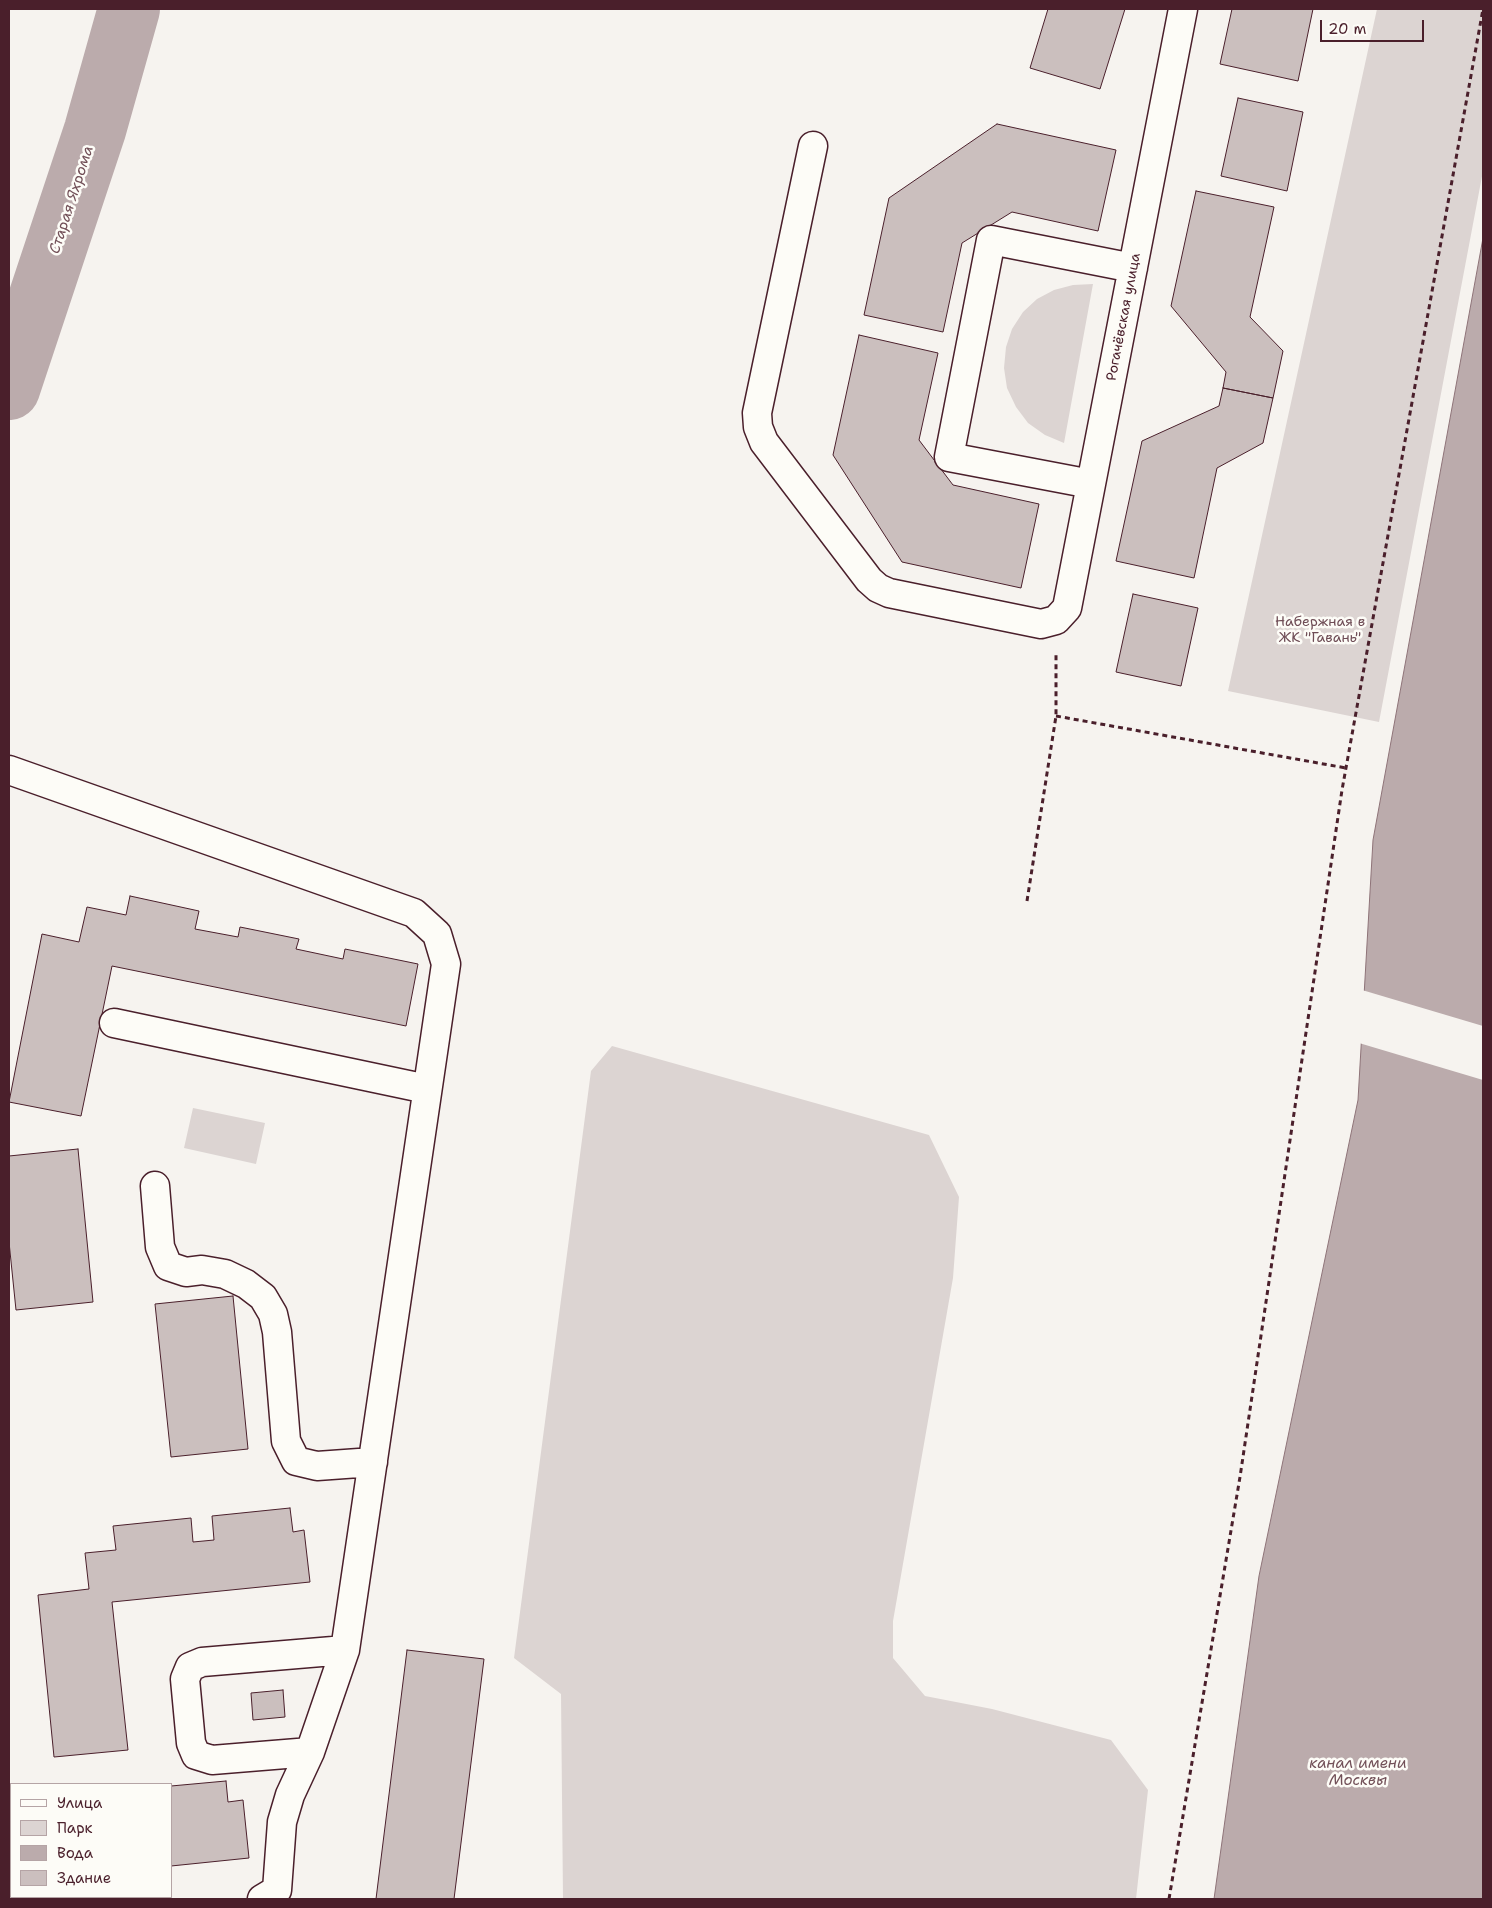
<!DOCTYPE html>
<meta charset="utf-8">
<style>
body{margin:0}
#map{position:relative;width:1492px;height:1908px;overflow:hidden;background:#f6f3ef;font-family:"Shantell Sans",sans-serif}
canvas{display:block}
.frame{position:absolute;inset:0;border:10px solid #4a1f2b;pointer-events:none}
.legend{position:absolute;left:10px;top:1783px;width:162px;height:115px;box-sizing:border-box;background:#fdfcf7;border:1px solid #b5a4a5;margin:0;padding:6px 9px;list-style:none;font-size:15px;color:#4a1f2b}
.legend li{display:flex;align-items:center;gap:10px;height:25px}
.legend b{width:25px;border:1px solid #b5a4a5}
.scale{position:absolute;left:1320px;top:20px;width:104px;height:22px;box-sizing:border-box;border:2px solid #4a1f2b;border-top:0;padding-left:6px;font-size:15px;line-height:18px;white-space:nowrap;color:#4a1f2b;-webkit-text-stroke:4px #fdfcf7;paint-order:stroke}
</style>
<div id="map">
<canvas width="1492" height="1908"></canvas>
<div class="frame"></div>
<ul class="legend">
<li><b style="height:6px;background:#fdfcf7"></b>Улица</li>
<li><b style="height:14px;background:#dcd4d2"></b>Парк</li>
<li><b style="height:14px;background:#bbabac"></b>Вода</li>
<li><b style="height:14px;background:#cbbfbe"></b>Здание</li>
</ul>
<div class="scale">20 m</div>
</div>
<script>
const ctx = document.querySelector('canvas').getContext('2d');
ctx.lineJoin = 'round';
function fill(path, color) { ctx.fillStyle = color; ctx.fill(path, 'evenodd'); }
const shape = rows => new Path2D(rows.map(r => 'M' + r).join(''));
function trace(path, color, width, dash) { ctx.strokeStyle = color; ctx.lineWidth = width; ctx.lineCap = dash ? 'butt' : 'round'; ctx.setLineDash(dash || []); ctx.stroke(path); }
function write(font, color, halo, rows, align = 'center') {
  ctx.font = font + ' "Shantell Sans",sans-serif'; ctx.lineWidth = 5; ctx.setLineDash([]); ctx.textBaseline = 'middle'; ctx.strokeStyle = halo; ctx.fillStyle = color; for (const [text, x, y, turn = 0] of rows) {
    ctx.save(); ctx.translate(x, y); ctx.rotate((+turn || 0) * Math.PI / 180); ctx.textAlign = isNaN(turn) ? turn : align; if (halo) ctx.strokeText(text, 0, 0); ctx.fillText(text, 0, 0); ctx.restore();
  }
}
fill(shape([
 [1377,9,1483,9,1483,171,1379,722,1228,691],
 [1093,284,1064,443,1045,435,1028,423,1016,407,1007,388,1004,368,1006,347,1012,329,1023,312,1037,299,1054,290,1073,285],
 [612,1046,929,1135,959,1197,953,1278,893,1621,893,1658,925,1696,992,1709,1111,1740,1148,1790,1136,1899,563,1899,561,1694,514,1658,591,1071],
 [193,1108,265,1123,256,1164,184,1148]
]), '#dcd4d2');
const water = shape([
 [1483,238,1483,1899,1214,1899,1259,1576,1358,1100,1373,840,1483,238]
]);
fill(water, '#bbabac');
trace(water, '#8e7378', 1);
fill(shape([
 [1362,990,1483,1026,1483,1080,1359,1043]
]), '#f6f3ef');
trace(shape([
 [9,389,95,130,129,9]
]), '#bbabac', 62);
const building = shape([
 [1048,9,1125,9,1100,89,1030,68,1048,9],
 [1232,9,1313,9,1298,81,1220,64,1232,9],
 [1238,98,1303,112,1287,191,1221,176,1238,98],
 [997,124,1116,150,1098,231,1012,212,962,243,943,332,864,315,889,198,997,124],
 [1196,191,1274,207,1250,317,1283,351,1273,398,1223,388,1226,372,1171,306,1196,191],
 [859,335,938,353,919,440,953,485,1039,504,1021,588,902,562,833,455,859,335],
 [1223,388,1273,398,1263,443,1217,468,1194,578,1116,561,1142,441,1219,406,1223,388],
 [1133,594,1198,608,1181,686,1116,672,1133,594],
 [130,896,199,911,195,929,238,937,240,927,299,939,296,949,343,959,345,949,418,964,406,1026,112,966,81,1116,9,1102,42,934,79,942,87,907,126,915,130,896],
 [78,1149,93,1302,16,1310,9,1242,9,1156,78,1149],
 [233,1296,248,1449,171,1457,155,1304,233,1296],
 [290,1508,293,1532,304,1530,310,1582,112,1602,128,1750,54,1757,38,1595,89,1589,85,1553,116,1550,113,1526,191,1518,193,1542,214,1540,212,1516,290,1508],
 [407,1650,484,1659,454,1899,376,1899,407,1650],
 [283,1690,285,1717,253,1720,251,1693,283,1690],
 [226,1781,228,1802,243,1800,249,1858,171,1866,171,1786,226,1781],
 [88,1897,157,1897,158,1899,88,1899,88,1897]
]);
fill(building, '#cbbfbe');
trace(building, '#4a1f2b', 1);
const minor = shape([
 [813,146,757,413,758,427,764,442,869,580,878,588,889,593,1041,624,1056,620,1067,608,1183,9],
 [1091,484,949,457,991,240,1133,268],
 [9,770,414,913,437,934,446,964,345,1650,310,1752,290,1795,282,1822,277,1890,262,1899],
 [114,1023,427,1089],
 [155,1186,160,1247,168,1266,186,1272,202,1270,225,1274,246,1284,263,1297,273,1314,277,1332,286,1441,296,1461,317,1466,373,1462],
 [310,1752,212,1760,196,1755,191,1743,185,1679,190,1667,202,1662,345,1650]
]);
trace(minor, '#4a1f2b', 31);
trace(shape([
 [1056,716,1346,768],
 [1027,901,1056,716,1056,654],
 [1169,1899,1240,1477,1342,790,1483,9]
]), '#4a1f2b', 3, [5, 4]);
trace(minor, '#fdfcf7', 28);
write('14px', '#4a1f2b', '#fdfcf7', [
 ["Рогачёвская улица",1124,317,-79]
]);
write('14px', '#6e4c55', '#fdfcf7', [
 ["Набержная в",1320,622],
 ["ЖК \"Гавань\"",1320,638]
]);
write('italic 15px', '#725058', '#fdfcf7', [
 ["Старая Яхрома",72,200,-72],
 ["канал имени",1358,1764],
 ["Москвы",1358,1781]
]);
</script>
